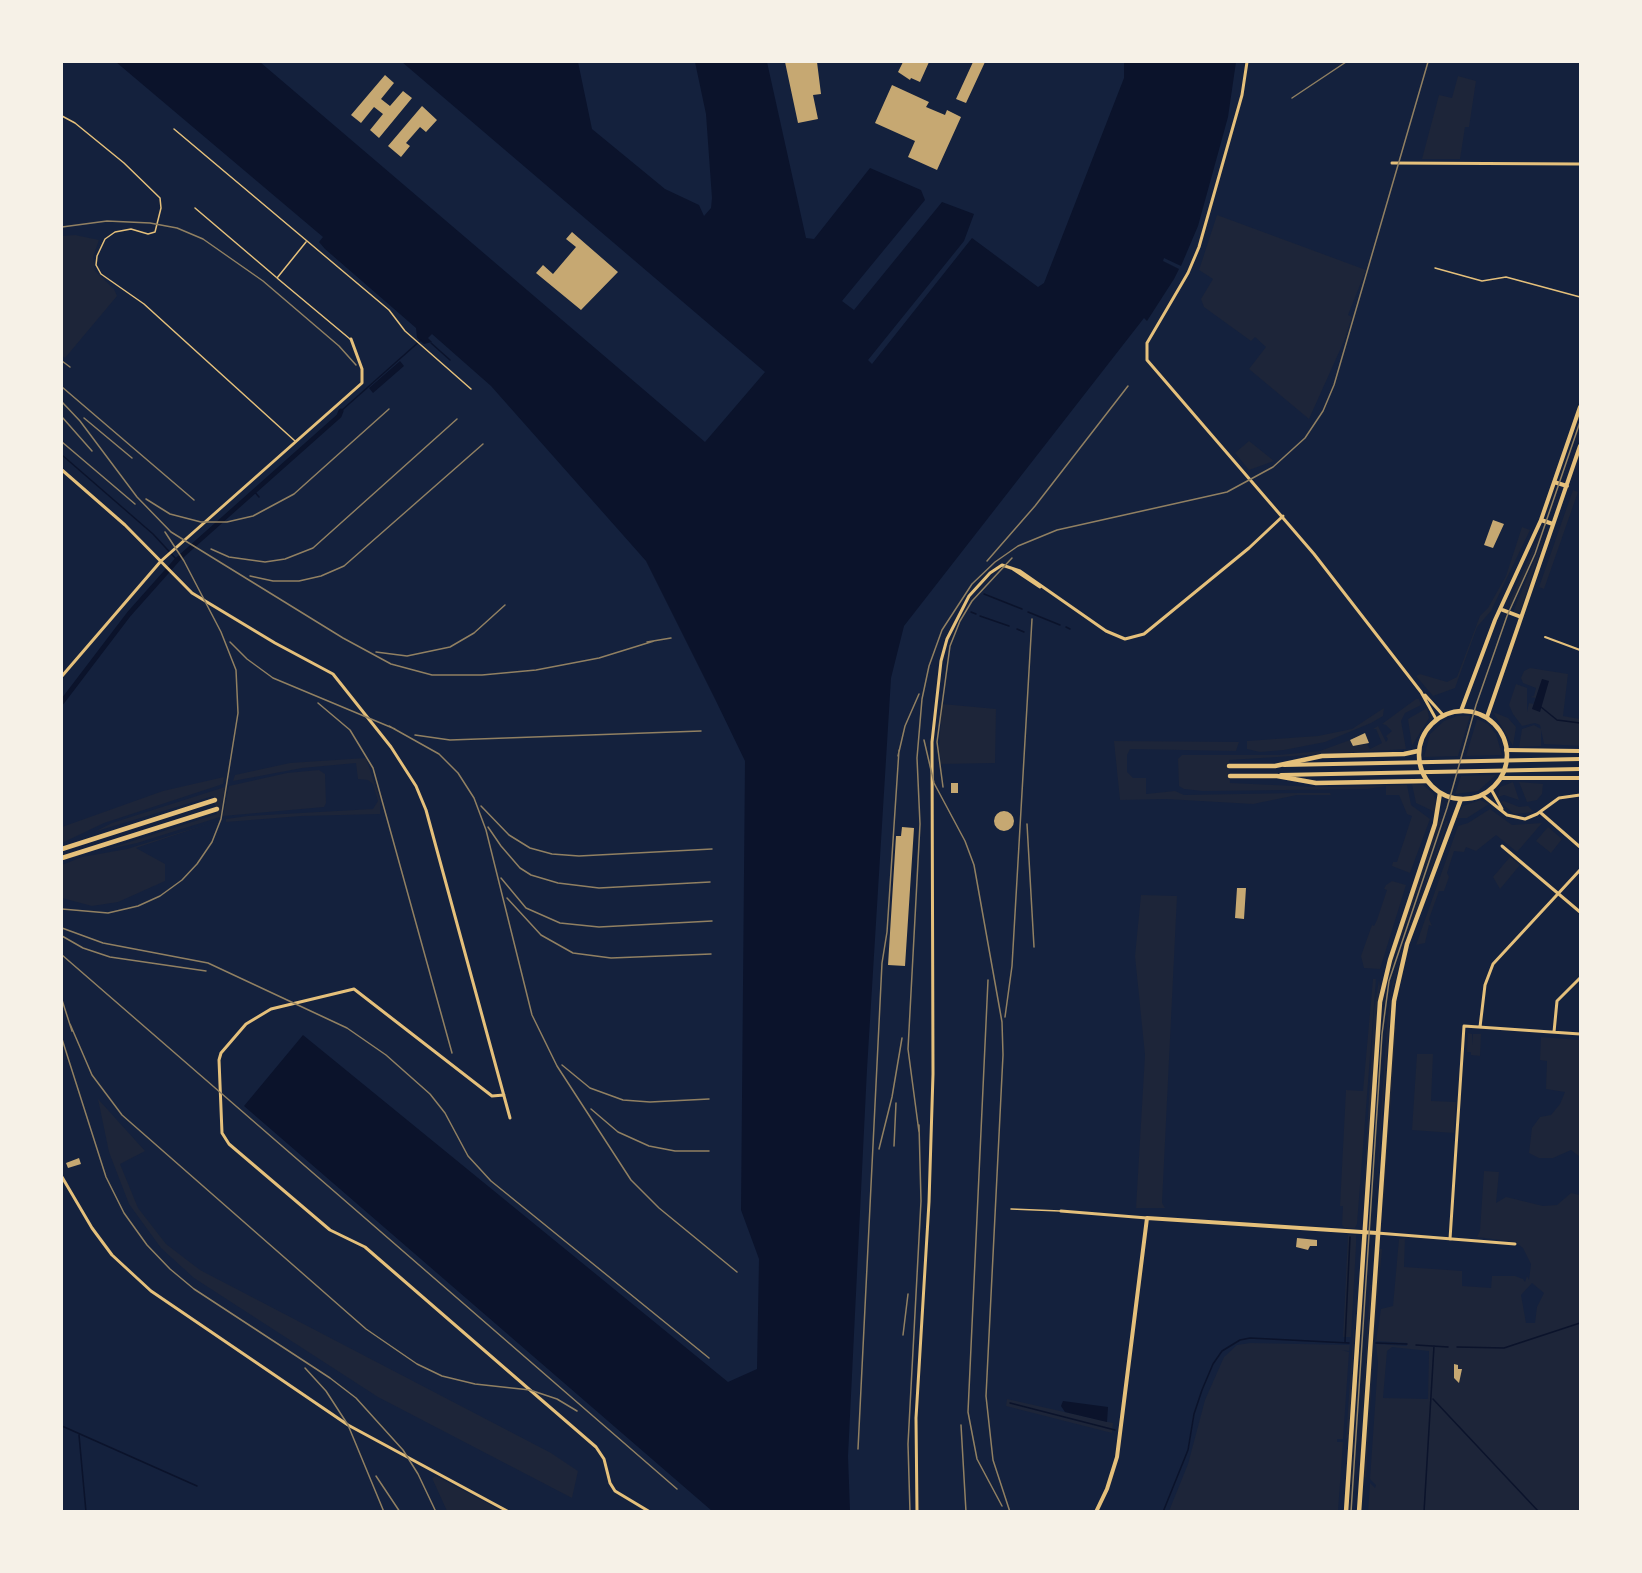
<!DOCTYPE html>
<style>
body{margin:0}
#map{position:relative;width:1642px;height:1573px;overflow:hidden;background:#14213d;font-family:"IBM Plex Sans",sans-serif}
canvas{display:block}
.frame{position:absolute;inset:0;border:63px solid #f6f1e7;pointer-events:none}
</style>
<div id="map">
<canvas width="1642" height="1573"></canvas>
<div class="frame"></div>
</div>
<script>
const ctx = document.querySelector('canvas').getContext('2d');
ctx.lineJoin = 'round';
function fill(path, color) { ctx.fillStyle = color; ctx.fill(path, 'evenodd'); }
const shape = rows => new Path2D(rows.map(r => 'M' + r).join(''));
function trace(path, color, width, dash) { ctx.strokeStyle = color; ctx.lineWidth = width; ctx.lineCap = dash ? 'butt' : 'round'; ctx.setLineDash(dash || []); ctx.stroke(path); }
fill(shape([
 [1458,76,1476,81,1469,127,1465,127,1460,159,1422,159,1439,95,1452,98],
 [1217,215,1366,270,1348,315,1352,317,1344,341,1309,419,1249,369,1266,347,1255,337,1251,341,1204,307,1201,299,1213,279,1199,270],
 [75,235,99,240,93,257,95,271,114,289,117,296,65,358,62,356,62,236],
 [1249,441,1274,461,1249,470,1235,453],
 [1573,490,1578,492,1544,589,1539,587],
 [1544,525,1527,570,1510,608,1510,600],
 [1522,527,1530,530,1491,611,1477,627,1455,688,1433,696,1416,676,1420,674,1447,682,1457,677,1480,616,1488,608,1506,576],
 [1548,527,1520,612,1515,613,1513,612],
 [1530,668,1568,674,1563,716,1580,719,1580,746,1544,744,1540,725,1535,723,1522,726,1513,714,1509,705,1516,684,1527,688,1527,712,1529,703,1534,704,1532,709,1542,679,1536,698,1530,697,1534,696,1536,688,1523,683,1521,678,1524,671],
 [1416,699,1419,699,1421,705,1405,713,1401,721,1406,749,1229,760,1230,783,1317,787,1407,785,1411,805,1430,819,1410,873,1392,866,1393,862,1397,862,1412,816,1407,814,1399,795,1386,795,1386,786,1368,789,1203,791,1184,789,1179,786,1178,759,1182,755,1279,755,1320,751,1350,740,1353,746,1367,744,1370,749,1382,743,1376,729,1373,729,1378,726,1386,742,1388,739,1386,736,1392,731,1386,725,1382,724],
 [942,704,996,709,995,763,941,764,939,749],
 [1384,708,1383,716,1371,723,1325,742,1284,750,1260,752,1247,749,1247,741,1318,736,1352,729],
 [1427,708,1429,718,1412,746,1408,719],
 [1493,712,1508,718,1516,727,1513,746],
 [1457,716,1470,716,1458,756,1424,757,1430,734,1444,721],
 [1477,719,1488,724,1496,734,1502,755,1466,756],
 [1534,725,1541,729,1541,746,1519,747,1522,729],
 [1114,741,1239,742,1236,751,1130,749,1127,755,1127,772,1133,778,1146,778,1146,794,1175,791,1184,795,1297,793,1330,793,1331,795,1297,795,1253,804,1166,799,1120,800],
 [366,758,380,800,380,814,301,816,226,822,226,819,248,816,373,809,378,801,373,784,368,780,358,779,356,763,302,768,233,781,235,775,290,763],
 [319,770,325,774,326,803,324,807,223,816,229,786,287,773],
 [1496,775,1478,791,1455,794,1461,776],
 [224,777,223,784,104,823,62,843,62,827,163,791],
 [1513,782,1519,800,1504,795,1498,797,1500,787],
 [1519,782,1543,784,1542,794,1537,800,1527,802],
 [1412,784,1423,785,1433,793,1436,802,1435,812,1416,803],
 [225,787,220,817,137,843,101,851,217,814,213,796,94,832,112,823],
 [1480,800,1489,804,1467,818,1456,818,1463,806],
 [1504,801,1519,807,1528,806,1534,812,1514,814,1500,802],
 [1490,809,1512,825,1542,823,1517,852,1496,835,1476,851,1466,847,1464,852,1454,851,1447,873,1449,877,1444,891,1439,891,1429,919,1432,926,1429,925,1425,943,1416,945,1458,826,1468,823],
 [1439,819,1442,819,1396,953,1386,989,1370,1185,1385,989,1394,956],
 [1446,821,1448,821,1402,952,1392,991,1374,1221,1387,1023,1392,984,1401,953],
 [214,822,136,848,165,864,165,881,118,902,92,906,62,898,62,865,82,857,127,849],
 [1548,827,1562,839,1551,853,1536,841],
 [1510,857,1520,865,1500,889,1493,877],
 [1392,881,1406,885,1380,969,1364,968,1361,956,1372,925,1374,926,1377,920,1387,890,1384,889,1386,885],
 [1141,895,1177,896,1162,1203,1165,1208,1136,1208,1145,1055,1135,956],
 [1373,979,1376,979,1357,1224,1355,1228,1345,1228,1342,1225,1343,1206,1340,1206,1346,1090,1363,1091],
 [1379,980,1380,987,1362,1221,1374,1010],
 [1394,1027,1396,1027,1384,1199,1382,1198],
 [1468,1033,1472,1034,1472,1045,1473,1034,1481,1034,1480,1056,1471,1055,1471,1052,1467,1052],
 [1541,1037,1580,1040,1580,1157,1571,1150,1553,1158,1539,1158,1529,1153,1532,1128,1540,1117,1551,1115,1560,1104,1565,1092,1546,1089,1547,1061,1540,1060],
 [1417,1054,1433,1054,1431,1101,1456,1102,1454,1133,1412,1130],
 [98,1099,145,1151,120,1164,138,1208,166,1244,200,1270,551,1453,578,1471,572,1498,378,1397,194,1278,161,1248,129,1204,109,1152],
 [1484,1171,1499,1172,1496,1203,1506,1197,1543,1206,1557,1205,1571,1193,1580,1195,1580,1511,1368,1512,1370,1483,1375,1488,1376,1485,1370,1479,1378,1363,1376,1344,1407,1346,1407,1343,1376,1341,1381,1309,1393,1306,1399,1239,1405,1238,1404,1267,1462,1271,1462,1286,1491,1288,1492,1276,1515,1276,1523,1279,1525,1282,1527,1276,1529,1280,1531,1264,1523,1248,1515,1242,1477,1237,1480,1231],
 [1532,1283,1544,1293,1537,1307,1535,1323,1526,1323,1521,1295],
 [1392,1347,1429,1351,1428,1399,1383,1398,1387,1351],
 [1348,1235,1356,1235,1356,1246,1351,1337,1343,1337],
 [1366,1248,1350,1511,1349,1511,1349,1507],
 [1379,1249,1382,1249,1374,1339,1366,1479,1364,1476],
 [1357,1274,1349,1437,1346,1439,1351,1365],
 [1370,1285,1372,1285,1355,1511,1360,1441],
 [1250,1343,1350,1345,1349,1351,1342,1350,1349,1352,1343,1439,1337,1439,1337,1442,1343,1442,1338,1511,1169,1511,1188,1464,1205,1400,1224,1357,1237,1345],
 [1007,1399,1113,1423,1112,1433,1006,1406],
 [436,1476,502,1511,447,1511,432,1478]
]), '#1d2539');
fill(shape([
 [116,62,260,62,705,442,765,372,402,62,578,62,592,129,665,189,699,205,704,216,711,208,712,198,706,114,695,62,767,62,806,238,814,239,870,168,921,190,925,200,842,301,854,310,942,202,974,214,964,241,868,360,872,364,972,238,1038,287,1044,283,1124,78,1124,62,1236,62,1228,117,1198,226,1181,266,1164,258,1163,261,1179,269,1174,279,1147,321,1144,318,904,626,891,678,867,1069,848,1456,850,1511,712,1511,244,1106,303,1035,728,1382,757,1369,759,1259,741,1210,745,761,716,701,646,561,491,386,432,334,428,338,432,342,424,344,417,338,416,328,325,249,319,242,323,237],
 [400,361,404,366,373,393,369,388],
 [1542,679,1549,681,1540,712,1532,709],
 [1063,1401,1108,1407,1107,1422,1065,1412,1061,1406]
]), '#0b132b');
trace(shape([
 [431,343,450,360],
 [341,411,421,340],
 [62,455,153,534,177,560],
 [254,491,259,497],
 [984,594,1022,609],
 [971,612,976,614],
 [1028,612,1060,625],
 [980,616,1009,626],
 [1066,627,1070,629],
 [1017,629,1024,632],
 [1541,707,1557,720,1580,723],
 [1345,1342,1350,1237],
 [1376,1343,1407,1344],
 [1416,1345,1448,1347],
 [1457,1347,1504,1348,1580,1323],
 [1433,1399,1539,1512],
 [1010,1403,1115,1430],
 [62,1426,197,1486],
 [79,1435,86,1512],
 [1163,1512,1188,1450,1194,1414,1202,1390,1213,1364,1222,1351,1240,1340,1250,1338,1349,1343],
 [1424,1512,1434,1346]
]), '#0b132b', 1.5);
trace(shape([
 [62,702,129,614,177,560,339,416,341,411]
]), '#0b132b', 5);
fill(shape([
 [785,62,817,62,821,94,813,95,818,119,798,123],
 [903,62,929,62,920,82,911,78,910,80,898,72],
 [973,62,985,62,966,103,956,99],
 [385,75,394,83,381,99,390,106,403,91,412,98,379,138,370,130,383,114,374,107,361,123,351,115],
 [892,85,929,102,926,107,945,115,947,110,961,117,937,170,908,157,915,141,875,123],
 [422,106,437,120,426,132,420,127,406,143,410,146,401,157,388,146],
 [572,232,618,272,581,310,536,273,543,265,553,274,576,247,566,239],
 [1493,520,1504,524,1493,548,1484,545],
 [1365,733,1369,743,1353,746,1350,740],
 [951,783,958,783,958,793,951,793],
 '994 821a10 10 0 1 1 20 0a10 10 0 1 1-20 0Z',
 [902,827,914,828,905,966,888,965,896,836,901,836],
 [1237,888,1246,888,1244,919,1235,918],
 [79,1158,81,1164,68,1168,66,1163],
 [1297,1238,1317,1240,1317,1246,1310,1246,1308,1250,1296,1247],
 [1454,1364,1458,1365,1458,1369,1462,1369,1459,1383,1454,1378]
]), '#c6a872');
trace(shape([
 [62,116,75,123,124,163,160,198,161,208,155,232,148,234,131,229,115,232,105,239,97,256,96,265,101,274,144,304,295,441],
 [174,129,389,310,405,331,471,389],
 [195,208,276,277],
 [306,242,277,278,350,339],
 [1435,268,1482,281,1506,277,1580,297],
 [1011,1209,1060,1211]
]), '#e5c07b', 1.5);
trace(shape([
 [1545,637,1580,650]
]), '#e5c07b', 2);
trace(shape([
 [1247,62,1242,95,1199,247,1188,273,1147,343,1147,360,1314,554,1421,692,1436,719],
 [1392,163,1580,164],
 [62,470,125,525,192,593,275,643,333,674,391,747,416,786,426,810,510,1118],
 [1013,569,1040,587],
 [62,676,161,561,362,383,362,369,351,339],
 [1425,695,1443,715],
 [1491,789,1502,809],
 [1482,795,1507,815,1525,819,1537,814,1559,798,1580,795],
 [1541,813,1580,847],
 [1502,846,1580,912],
 [1480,1027,1485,985,1493,964,1580,870],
 [1554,1032,1557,1001,1580,978],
 [504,1095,492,1096,354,989,271,1009,246,1024,221,1053,219,1060,222,1133,229,1144,330,1230,365,1247,530,1390,596,1447,604,1459,610,1483,615,1491,650,1512],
 [62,1177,92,1228,112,1255,151,1291,348,1425,509,1512],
 [1061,1211,1147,1218],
 [1377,1233,1515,1244],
 [1450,1239,1464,1026,1580,1034],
 [917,1512,916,1418,929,1202,933,1074,932,742,941,661,947,639,969,596,990,573,1002,565,1020,571,1106,631,1125,639,1144,634,1249,548,1283,516]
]), '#e5c07b', 3);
trace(shape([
 [1096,1512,1107,1489,1117,1457,1147,1218,1377,1233]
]), '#e5c07b', 4);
trace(shape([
 [1554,482,1567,486],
 [1541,520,1553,524],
 [1500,609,1521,617],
 [1461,711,1495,620,1541,520,1580,407],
 [1487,717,1580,446],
 [1506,750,1580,751],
 [1284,765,1580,759],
 [1281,775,1580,769],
 [1501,778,1580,778]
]), '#e5c07b', 4);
trace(shape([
 '1419 755a44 44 0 1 1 88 0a44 44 0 1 1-88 0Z',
 [1346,1512,1380,1002,1390,960,1435,824,1440,793],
 [1359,1512,1394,1001,1407,944,1461,799]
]), '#e5c07b', 4.5);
trace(shape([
 [1229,766,1275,766,1322,756,1404,754,1418,751],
 [1230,776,1277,776,1316,783,1427,781],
 [62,849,215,800],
 [62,858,217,809]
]), '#e5c07b', 4.5);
trace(shape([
 [1351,1512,1382,1034,1389,981,1447,808,1476,705,1507,616,1535,554,1580,422]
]), '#918062', 1.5);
trace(shape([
 [1292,98,1346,62],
 [62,227,107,221,150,223,177,228,203,239,263,281,339,346,356,365],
 [62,361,70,367],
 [62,387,194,500],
 [62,402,80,421,137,497,171,532,343,638,391,664,432,675,482,675,536,670,599,658,654,641],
 [62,417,92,451],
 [84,418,132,458],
 [62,442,135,504],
 [146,499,170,514,201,522,227,522,253,516,294,494,389,409],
 [211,549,229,557,265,562,285,559,313,548,457,419],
 [987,561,1035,506,1128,386],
 [250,576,273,581,299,581,321,576,344,566,483,444],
 [230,642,247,659,273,678,395,729],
 [647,642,671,638],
 [376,652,407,656,450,647,474,633,505,605],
 [318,703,350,730,373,768,452,1053],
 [389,726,439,754,458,773,474,798,486,830,532,1015,557,1066,631,1180,659,1208,737,1272],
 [415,735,450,740,701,731],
 [924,740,934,783,965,841,974,865,1002,1022,1003,1055,986,1396,993,1460,1010,1512],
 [898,756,905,726,919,694],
 [943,787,937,742,950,646,960,621,972,601,1012,558],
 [481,806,509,835,530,848,552,854,579,856,712,849],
 [1027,824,1034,947],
 [488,827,501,846,520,868,531,875,558,883,599,888,710,882],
 [501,878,526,908,560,923,599,927,712,921],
 [507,898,541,935,573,953,611,958,711,954],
 [62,909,108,913,138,906,160,896,182,880,197,864,212,842,221,819,238,713,236,670,221,632,184,561,165,532],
 [62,928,103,943,208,963,347,1028,386,1055,430,1094,445,1113,468,1156,491,1181,709,1358],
 [62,936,83,948,110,957,206,971],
 [62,955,677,1489],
 [988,980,968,1412,977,1459,1002,1506],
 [62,1000,72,1031],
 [1005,1017,1012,966,1032,619],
 [70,1024,92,1075,122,1115,366,1329,417,1364,442,1376,475,1384,530,1390,557,1399,577,1411],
 [62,1039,106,1177,124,1213,147,1245,170,1269,194,1289,330,1378,356,1398,403,1450,418,1474,436,1512],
 [562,1065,590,1088,623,1100,650,1102,709,1099],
 [591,1109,618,1132,649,1146,675,1151,709,1151],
 [919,1132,908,1049,920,824,917,758,922,699,929,666,942,630,972,584,995,562,1018,546,1057,530,1227,492,1273,467,1305,438,1323,411,1334,385,1428,62],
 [894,1146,896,1103],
 [879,1149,892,1097,902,1038],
 [903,1335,908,1294],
 [305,1368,326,1391,348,1425,384,1512],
 [961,1425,966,1512],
 [858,1449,882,963,887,932,899,750],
 [376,1476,400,1512],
 [910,1512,908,1444,921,1201,919,1125]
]), '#918062', 1.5);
</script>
